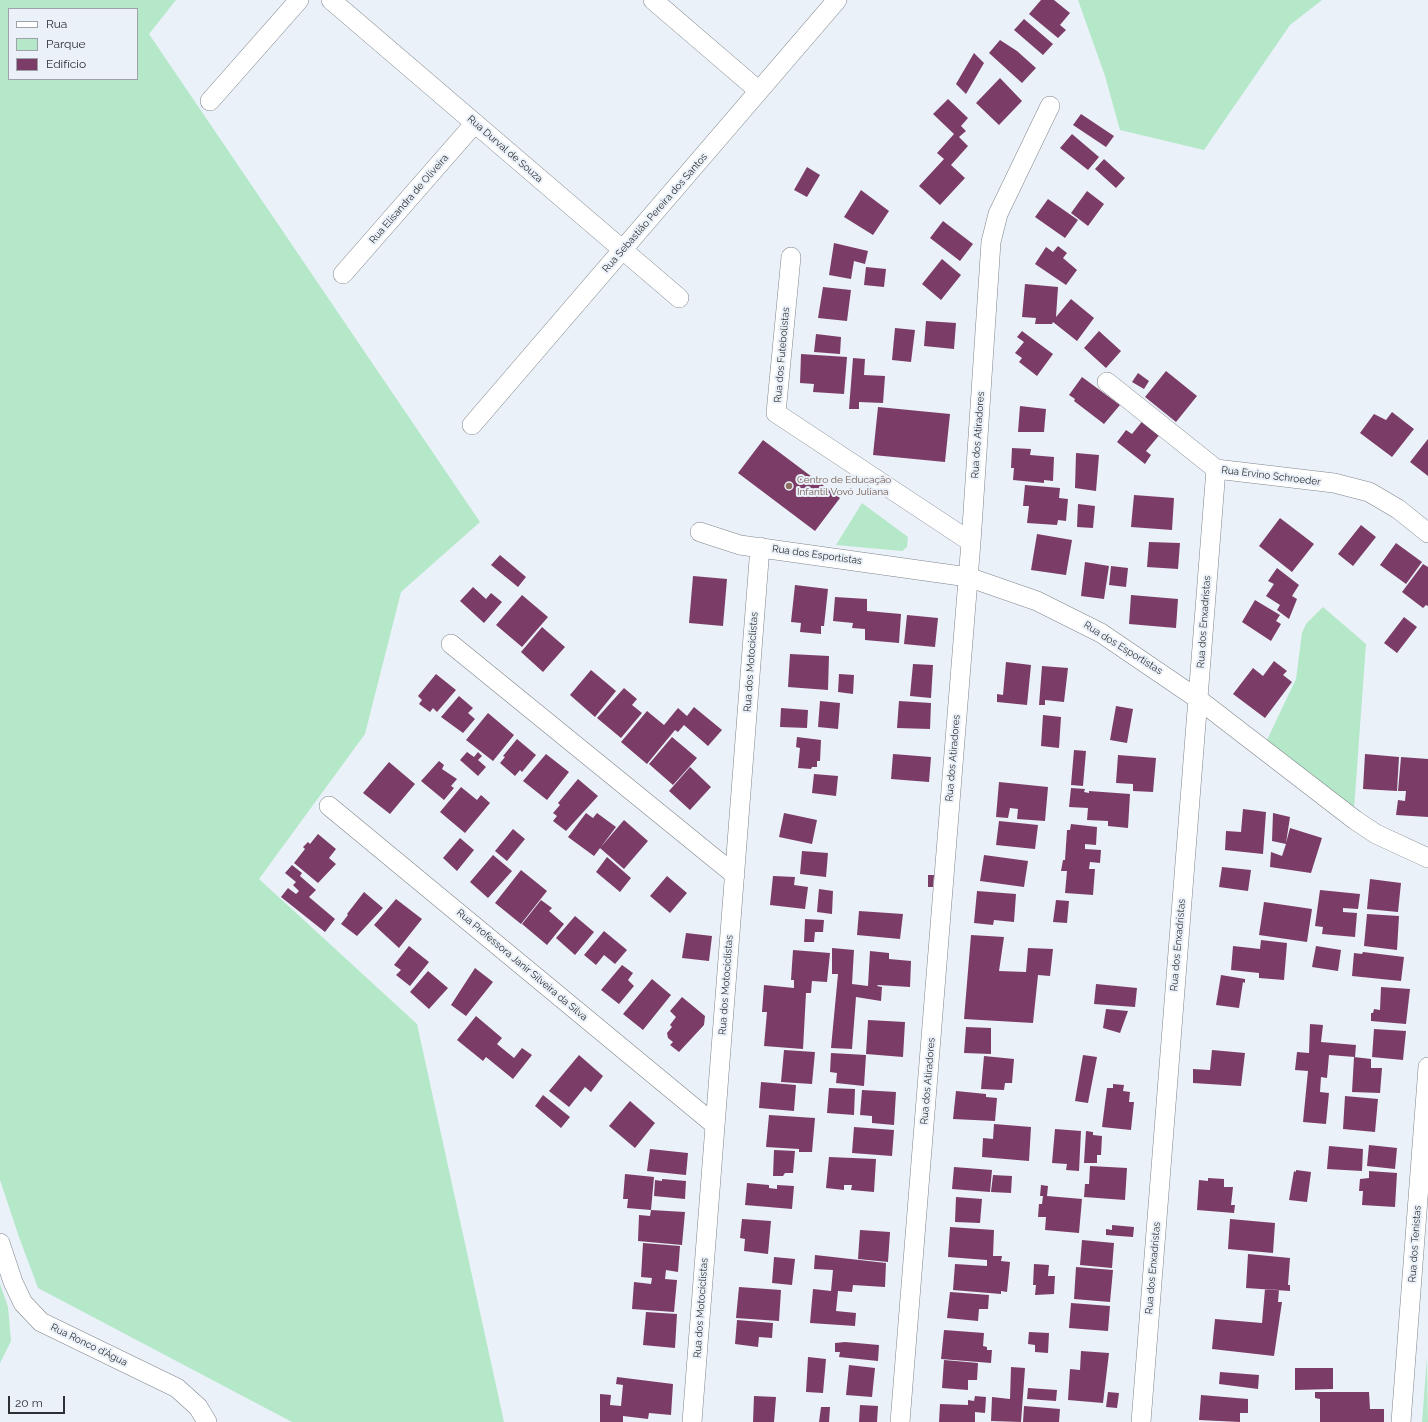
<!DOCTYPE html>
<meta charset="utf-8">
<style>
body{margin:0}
#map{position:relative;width:1428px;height:1422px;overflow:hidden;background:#eaf1f8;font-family:Raleway,sans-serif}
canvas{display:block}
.legend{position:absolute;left:8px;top:8px;width:130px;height:72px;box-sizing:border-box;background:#eaf1f8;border:1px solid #9ea3a9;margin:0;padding:5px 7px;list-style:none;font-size:12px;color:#2d2f32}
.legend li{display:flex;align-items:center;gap:8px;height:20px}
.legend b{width:20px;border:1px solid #9ea3a9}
.scale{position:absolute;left:8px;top:1396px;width:57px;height:18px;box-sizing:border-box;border:2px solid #2d2f32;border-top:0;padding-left:5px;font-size:12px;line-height:14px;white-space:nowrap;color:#2d2f32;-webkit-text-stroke:3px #eaf1f8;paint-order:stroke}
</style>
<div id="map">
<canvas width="1428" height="1422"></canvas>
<ul class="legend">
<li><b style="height:5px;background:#fff"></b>Rua</li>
<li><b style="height:11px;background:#b4e8c9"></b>Parque</li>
<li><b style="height:11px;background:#7b3d67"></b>Edifício</li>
</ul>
<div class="scale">20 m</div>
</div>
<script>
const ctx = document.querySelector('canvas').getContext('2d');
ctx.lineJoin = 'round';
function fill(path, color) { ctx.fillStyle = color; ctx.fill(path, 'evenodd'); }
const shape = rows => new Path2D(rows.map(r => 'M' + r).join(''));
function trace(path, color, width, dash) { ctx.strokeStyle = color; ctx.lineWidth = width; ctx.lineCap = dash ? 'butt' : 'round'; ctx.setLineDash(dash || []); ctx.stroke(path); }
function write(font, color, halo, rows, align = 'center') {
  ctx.font = font + ' Raleway,sans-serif'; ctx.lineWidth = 4; ctx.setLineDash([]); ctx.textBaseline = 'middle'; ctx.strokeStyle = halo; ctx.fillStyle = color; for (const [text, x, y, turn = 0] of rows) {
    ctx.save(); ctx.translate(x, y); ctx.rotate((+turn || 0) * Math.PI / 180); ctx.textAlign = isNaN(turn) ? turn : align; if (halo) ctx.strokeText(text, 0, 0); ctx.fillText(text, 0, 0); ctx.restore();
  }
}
fill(shape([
 [0,0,176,0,149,34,480,522,401,592,365,734,259,879,417,1024,504,1422,292,1422,38,1288,19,1237,0,1180],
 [9,9,137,9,137,79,9,79],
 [1078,0,1322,0,1290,25,1204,150,1120,130,1105,76],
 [862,503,908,537,907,547,902,551,836,545],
 [1323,607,1366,644,1354,809,1267,740,1296,679,1302,633,1306,624],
 [0,1284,8,1307,11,1341,0,1363],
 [1427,1357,1428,1422,1422,1422]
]), '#b4e8c9');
fill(shape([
 [1041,0,1054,0,1070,13,1060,25,1066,30,1058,38,1029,14],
 [1024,19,1053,44,1043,55,1014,30],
 [1000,40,1017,51,1036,68,1022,83,989,53],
 [974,53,984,63,966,94,956,84],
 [1000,78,1022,101,999,125,976,103],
 [948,99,968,118,961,126,966,131,959,137,968,146,951,165,965,178,940,205,919,186,944,159,937,153,954,134,933,114],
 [1081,114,1114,136,1106,147,1073,125],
 [1072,134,1099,157,1088,170,1060,148],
 [1104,159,1125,178,1116,188,1095,169],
 [807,167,820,175,807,197,794,190],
 [861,190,889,211,873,235,844,217],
 [1087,191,1104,204,1088,226,1071,213],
 [1048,199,1078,220,1065,238,1035,217],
 [943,221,973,244,960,261,930,238],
 [834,243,868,251,865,264,854,261,851,279,829,275],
 [1058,246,1067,253,1063,258,1077,270,1066,285,1035,264,1046,247,1053,252],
 [942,259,961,275,941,300,922,284],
 [866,267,886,269,884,287,864,285],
 [1025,284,1058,287,1056,317,1071,299,1094,318,1077,341,1053,322,1052,324,1035,324,1036,318,1022,317],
 [823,287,851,290,847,321,818,318],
 [926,321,956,323,954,349,924,346],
 [895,328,915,330,911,362,892,360],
 [1022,331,1053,354,1037,376,1019,362,1022,358,1015,353,1024,342,1017,337],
 [1099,331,1121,351,1106,368,1084,348],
 [816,334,841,337,840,354,814,352],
 [801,354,847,357,844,394,813,392,814,384,800,383],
 [853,358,865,359,864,375,885,376,883,403,859,402,859,409,849,409],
 [1166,371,1197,396,1176,422,1145,397],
 [1138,373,1149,381,1144,389,1132,382],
 [1082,377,1120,405,1104,424,1074,401,1075,399,1069,395],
 [1020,406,1046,409,1044,432,1018,432],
 [878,407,950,414,945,462,873,455],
 [1392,412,1414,429,1392,457,1360,433,1374,414,1386,420],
 [1144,419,1161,433,1146,451,1151,455,1145,464,1117,442,1126,430,1132,434],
 [1428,439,1428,476,1410,462],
 [763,440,840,498,815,531,738,473],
 [1012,448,1031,449,1030,455,1054,457,1053,481,1044,480,1044,483,1013,480,1014,468,1011,468],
 [1076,453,1099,455,1096,491,1075,488],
 [1025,485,1060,488,1059,498,1068,499,1066,521,1058,520,1057,525,1027,523,1029,506,1023,506],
 [1134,495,1174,498,1172,530,1131,527],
 [1078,504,1095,506,1093,528,1077,527],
 [1280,518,1314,544,1292,572,1259,546],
 [1361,525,1376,537,1353,566,1338,554],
 [1037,534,1072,540,1066,575,1031,570],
 [1149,542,1180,543,1178,569,1147,567],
 [1396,543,1422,562,1406,584,1380,565],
 [500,555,526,577,518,587,491,565],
 [1085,562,1109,566,1104,599,1081,596],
 [1423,564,1428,567,1428,606,1426,605,1423,608,1402,592],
 [1111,566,1128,568,1126,587,1109,585],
 [1277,568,1299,585,1292,596,1297,599,1289,619,1277,610,1280,605,1266,596,1274,584,1268,581],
 [693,576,727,579,723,626,689,623],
 [795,585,828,589,824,626,821,626,821,634,800,632,801,623,791,622],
 [473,587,486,599,491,593,502,602,484,623,460,601],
 [522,595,548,617,522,647,496,625],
 [1131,595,1178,599,1176,628,1129,624],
 [835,597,867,599,867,611,901,614,899,643,865,640,865,629,852,628,853,623,833,621],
 [1255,600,1280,615,1276,621,1281,624,1271,641,1242,622],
 [907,615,938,618,935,647,904,644],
 [1404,617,1417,627,1397,653,1384,643],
 [542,627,565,647,543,672,521,652],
 [790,654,829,656,828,690,788,687],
 [1274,661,1287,671,1283,675,1292,682,1265,718,1233,694,1253,668,1263,676],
 [1006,662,1031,665,1027,705,997,702,997,694,1003,695],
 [913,664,933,665,931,698,910,696],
 [1042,666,1068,668,1064,702,1045,700,1045,705,1039,705],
 [591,670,616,691,595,717,570,695],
 [436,674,456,690,437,712,433,708,430,712,419,704,422,700,418,696],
 [839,674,854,675,853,694,838,692],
 [624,688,637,699,632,705,642,713,621,738,597,718],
 [459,696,473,708,468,713,475,719,463,733,441,717],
 [820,701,840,703,838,729,818,727],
 [899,701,931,703,930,729,897,728],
 [1116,706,1133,709,1127,743,1110,740],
 [694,707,722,730,708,746,684,725,678,732,675,730,647,764,621,742,647,711,664,725,678,708,687,716],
 [781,708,808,710,807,728,780,727],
 [488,713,514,735,493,761,466,740],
 [1043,715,1061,717,1059,748,1041,746],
 [672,737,697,758,673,785,649,764],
 [797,737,821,740,820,761,817,761,817,767,812,767,811,769,798,768,800,748,796,747],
 [517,739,536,755,522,772,520,770,515,776,500,763,505,757,503,756],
 [1074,750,1086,751,1083,786,1071,785],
 [467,752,474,757,478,752,482,756,478,760,486,767,478,776,460,760],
 [546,754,569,772,547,800,523,781],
 [893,754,931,757,929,782,891,779],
 [1365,754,1399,757,1397,791,1363,789],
 [1118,755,1156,758,1153,792,1133,791,1133,784,1116,783],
 [1401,757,1428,759,1428,817,1396,815,1398,800,1405,801,1406,791,1398,791],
 [439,761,444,765,442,769,457,779,451,786,454,788,444,800,421,781],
 [389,762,415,784,390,814,363,793],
 [690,767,711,787,690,810,669,791],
 [814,774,838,776,836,796,812,793],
 [578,779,598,796,566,831,553,821,557,816,553,813,560,805,558,803],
 [999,782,1048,787,1045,821,1017,819,1018,809,1010,808,1008,818,996,817],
 [461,787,477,800,481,795,490,803,465,833,440,812],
 [1071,788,1085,789,1084,792,1089,793,1089,791,1130,794,1128,828,1108,826,1108,821,1087,820,1088,808,1069,807],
 [1243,809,1266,812,1263,854,1225,850,1226,831,1241,832],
 [586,813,593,818,597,813,616,827,594,856,568,837],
 [784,813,817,820,812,844,779,837],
 [1273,813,1290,817,1286,843,1290,828,1322,838,1311,873,1270,867,1271,852,1282,856,1286,844,1272,841],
 [624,820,648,841,624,869,600,848],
 [999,821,1038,825,1035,849,996,845],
 [1071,824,1097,827,1096,845,1085,844,1085,849,1101,850,1100,863,1090,862,1089,869,1095,869,1093,895,1065,893,1067,871,1061,871,1063,860,1065,860,1067,830,1070,830],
 [513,829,525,839,507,861,495,851],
 [318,834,336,849,329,858,336,864,318,883,294,863,305,849,303,847,308,842,310,844],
 [460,838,474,850,457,871,443,858],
 [802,851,828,853,826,877,800,874],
 [493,855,512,871,488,898,470,882],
 [984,855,1028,861,1024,887,980,881],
 [607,857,631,878,620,892,596,872],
 [292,865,302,873,300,876,316,890,309,897,335,919,325,932,281,897,288,888,296,894,299,891,293,885,296,882,285,873],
 [1222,867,1251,870,1248,891,1219,887],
 [521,870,547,891,521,924,495,903],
 [928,875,934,875,933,887,928,887],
 [667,876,687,893,670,913,650,896],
 [773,876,795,877,794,885,808,887,805,909,770,905],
 [1370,879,1401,883,1398,912,1367,909],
 [819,889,833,891,832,914,817,912],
 [1320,890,1360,894,1358,909,1343,908,1343,912,1357,913,1355,937,1322,934,1323,927,1315,926],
 [977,891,1016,894,1014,922,994,920,993,925,974,923],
 [364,892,383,908,357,936,341,924,348,915,347,914],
 [396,899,422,919,399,948,374,925],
 [541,900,552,908,549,911,564,924,547,945,522,924],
 [1056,900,1069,901,1067,923,1053,922],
 [1264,902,1312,909,1307,942,1259,935],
 [859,911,903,914,900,939,857,935],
 [1367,914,1399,916,1397,950,1364,946],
 [575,916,594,932,575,955,556,938],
 [805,919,824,920,823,932,815,932,814,942,804,942],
 [604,931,627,950,615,964,604,955,596,965,584,955],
 [686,933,712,936,709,961,682,958],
 [971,935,1004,937,999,971,1026,972,1028,948,1053,949,1050,976,1038,975,1033,1023,964,1019],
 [1261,940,1287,943,1284,980,1259,978,1259,973,1231,970,1233,946,1260,949],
 [409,946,429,962,410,986,396,975,401,970,394,965],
 [1316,946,1341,950,1338,971,1312,967],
 [832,948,854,950,852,984,868,986,870,951,889,953,889,959,911,961,910,987,878,985,877,986,882,987,881,1001,856,997,852,1049,831,1048,838,974,832,974],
 [793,950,830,953,827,982,812,981,811,993,806,993,803,1049,764,1046,767,1012,762,1012,764,985,794,988,794,980,791,980],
 [1363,952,1404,957,1401,981,1352,976,1354,953,1362,954],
 [622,965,633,973,628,980,634,986,619,1004,601,990],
 [475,968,493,982,466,1016,451,1005],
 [428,971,448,988,429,1009,410,992],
 [1221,975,1245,979,1245,983,1243,982,1239,1008,1216,1005],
 [652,979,671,995,643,1030,623,1014],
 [1096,984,1137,988,1135,1007,1094,1004],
 [1381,987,1410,989,1406,1024,1371,1021,1371,1013,1373,1013,1374,1009,1380,1010],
 [682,997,705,1016,704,1025,679,1052,670,1045,673,1042,668,1038,667,1033,672,1027,670,1025,676,1017,670,1011],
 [1106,1009,1128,1011,1120,1033,1103,1028],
 [476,1016,502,1038,497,1044,514,1058,522,1048,532,1055,513,1079,486,1057,483,1061,457,1040],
 [868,1020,905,1022,903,1057,866,1054],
 [1310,1024,1323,1025,1321,1042,1356,1045,1355,1057,1329,1055,1327,1078,1321,1077,1320,1092,1329,1093,1326,1124,1303,1122,1308,1071,1295,1070,1297,1052,1309,1053],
 [966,1027,991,1028,991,1054,964,1053],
 [1374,1029,1406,1031,1403,1060,1372,1057],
 [784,1050,815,1052,812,1084,781,1082],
 [1212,1050,1245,1053,1241,1086,1193,1083,1193,1069,1210,1070],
 [831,1053,866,1055,864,1086,836,1083,837,1073,830,1072],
 [579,1055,603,1076,591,1092,585,1087,569,1107,549,1091],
 [1083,1055,1097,1057,1088,1103,1075,1101],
 [984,1056,1014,1059,1012,1083,1005,1083,1004,1090,981,1089],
 [1354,1057,1371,1059,1371,1068,1382,1068,1380,1093,1352,1092],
 [761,1082,796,1085,794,1111,759,1108],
 [1113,1084,1124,1085,1123,1091,1130,1092,1129,1102,1134,1102,1131,1130,1102,1127,1107,1088,1113,1088],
 [829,1088,855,1089,854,1115,827,1113],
 [862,1090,896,1092,894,1125,872,1123,872,1116,860,1115],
 [956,1091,986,1094,986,1097,997,1098,995,1121,953,1119],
 [543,1095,570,1117,561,1128,535,1106],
 [1345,1096,1378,1099,1375,1132,1343,1129],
 [630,1101,655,1123,635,1148,609,1126],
 [769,1115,815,1118,812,1152,799,1152,799,1149,766,1147],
 [994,1124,1031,1127,1029,1161,982,1157,983,1138,993,1139],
 [854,1127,894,1130,892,1156,852,1153],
 [1055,1129,1081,1131,1079,1171,1066,1170,1067,1164,1052,1163],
 [1086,1131,1093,1132,1093,1135,1102,1136,1101,1155,1097,1155,1097,1163,1084,1163],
 [1369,1145,1397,1148,1395,1169,1367,1166],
 [1329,1146,1363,1149,1362,1171,1327,1169],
 [650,1149,688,1153,686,1175,647,1171],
 [774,1150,795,1151,793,1173,785,1173,783,1176,773,1176],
 [829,1157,876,1159,874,1192,851,1190,852,1185,844,1185,844,1190,826,1188],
 [1090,1166,1127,1168,1125,1200,1084,1197,1085,1184,1089,1184],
 [954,1167,992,1170,990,1192,952,1189],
 [1296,1170,1311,1172,1307,1202,1289,1200,1294,1171,1296,1172],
 [1369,1171,1397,1173,1395,1207,1362,1205,1363,1191,1359,1191,1360,1179,1369,1178],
 [625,1174,654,1177,651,1210,627,1208,628,1199,623,1199],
 [993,1175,1012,1176,1011,1193,991,1192],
 [1208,1178,1224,1179,1224,1187,1233,1187,1231,1205,1235,1205,1234,1213,1197,1210,1199,1180,1208,1181],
 [662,1179,686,1181,685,1199,654,1196,655,1180,662,1181],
 [747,1183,769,1185,769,1188,777,1189,777,1185,794,1186,792,1209,745,1205],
 [1041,1185,1048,1186,1047,1196,1082,1199,1079,1233,1045,1230,1046,1217,1038,1217,1039,1204,1042,1204,1043,1196,1040,1196],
 [956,1197,982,1199,980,1223,955,1222],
 [651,1210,685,1212,682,1245,638,1241,639,1215,650,1216],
 [742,1219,771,1221,768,1254,744,1251,745,1239,740,1238],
 [1230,1219,1275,1223,1273,1253,1228,1249],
 [1112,1225,1134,1227,1133,1237,1106,1235,1106,1229,1112,1230],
 [950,1227,994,1230,993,1256,1002,1256,1001,1261,1010,1262,1007,1292,1001,1291,1001,1294,953,1290,955,1264,987,1266,987,1260,948,1257],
 [860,1230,890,1232,888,1262,858,1259],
 [1082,1240,1114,1243,1112,1268,1080,1265],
 [643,1243,680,1246,678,1272,666,1270,665,1279,677,1280,674,1312,632,1309,634,1282,651,1284,652,1278,641,1277],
 [1248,1254,1290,1258,1288,1285,1290,1285,1290,1291,1246,1288],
 [815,1255,886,1263,885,1287,853,1285,852,1292,838,1291,836,1311,856,1313,855,1326,810,1323,813,1289,831,1291,833,1270,814,1269],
 [774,1257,795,1259,792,1285,772,1283],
 [1034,1264,1049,1265,1048,1276,1055,1276,1054,1294,1035,1295,1036,1285,1033,1285],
 [1076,1267,1113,1270,1110,1302,1074,1299],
 [739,1287,781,1290,779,1321,736,1318],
 [1265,1289,1279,1290,1278,1302,1282,1302,1274,1356,1212,1349,1215,1319,1262,1323],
 [950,1292,989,1295,988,1309,979,1309,978,1321,947,1318],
 [1071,1303,1110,1306,1108,1331,1069,1328],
 [646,1312,677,1314,675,1348,643,1345],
 [737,1320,773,1323,772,1338,759,1337,758,1347,735,1344],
 [944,1330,984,1333,983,1346,987,1347,987,1350,992,1350,991,1363,941,1359],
 [1029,1332,1049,1333,1048,1353,1035,1352,1035,1345,1028,1344],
 [845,1342,879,1345,878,1361,839,1357,840,1352,835,1352,835,1343],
 [1081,1351,1109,1353,1103,1403,1068,1400,1070,1369,1080,1370],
 [808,1357,826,1359,823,1393,806,1392],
 [944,1360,978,1363,977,1380,968,1380,968,1390,942,1388],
 [849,1365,875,1368,872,1397,846,1395],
 [1011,1367,1025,1368,1021,1422,991,1421,992,1397,1010,1399],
 [1295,1368,1333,1368,1333,1389,1295,1390],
 [1220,1372,1259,1375,1258,1389,1219,1384],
 [617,1377,673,1384,671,1415,649,1413,648,1419,623,1416,623,1422,600,1422,600,1394,611,1395,610,1405,621,1406,623,1385,616,1384],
 [1028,1388,1057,1390,1056,1401,1027,1399],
 [1108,1392,1119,1393,1117,1408,1106,1407],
 [1315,1392,1369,1392,1370,1409,1384,1409,1384,1422,1320,1422,1320,1399,1315,1398],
 [1201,1395,1248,1399,1248,1413,1240,1413,1240,1422,1199,1420],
 [754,1396,776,1397,774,1422,753,1422],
 [975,1396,986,1397,985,1413,975,1412,975,1422,939,1422,940,1404,968,1405,968,1400,974,1401],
 [860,1405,878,1406,877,1422,859,1422],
 [1024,1406,1060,1409,1059,1422,1023,1422],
 [821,1407,830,1407,829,1422,819,1422]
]), '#7b3d67');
const minor = shape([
 [331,0,679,298],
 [653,0,759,91],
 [210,101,299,0],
 [791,257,776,413,971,542],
 [343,274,475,123],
 [1107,382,1216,469,1334,483,1369,492,1398,509,1428,533],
 [472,425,837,0],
 [700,532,740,545,968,577,1037,601,1101,633,1198,699,1355,820,1376,834,1428,858],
 [451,644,735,875],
 [329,806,715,1125],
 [0,1243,13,1282,23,1303,41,1322,177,1388,198,1407,207,1422],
 [692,1422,760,547],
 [900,1422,971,542,991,242,998,214,1050,106],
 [1141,1422,1216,469],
 [1401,1422,1428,1067]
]);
trace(minor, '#7f858b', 20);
trace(minor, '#fff', 19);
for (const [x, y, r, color] of [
 [789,486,4,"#8d6e63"]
]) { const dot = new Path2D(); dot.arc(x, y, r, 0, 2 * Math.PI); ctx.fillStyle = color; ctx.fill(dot); trace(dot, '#eaf1f8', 1.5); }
write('10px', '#2d2f32', '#eaf1f8', [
 ["Rua Durval de Souza",505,149,41],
 ["Rua Elisandra de Oliveira",409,199,-49],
 ["Rua Sebastião Pereira dos Santos",655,213,-49],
 ["Rua dos Futebolistas",782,355,-85],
 ["Rua dos Atiradores",978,435,-86],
 ["Rua Ervino Schroeder",1271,476,7],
 ["Rua dos Esportistas",817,555,8],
 ["Rua dos Enxadristas",1204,622,-86],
 ["Rua dos Esportistas",1123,648,32],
 ["Rua dos Motociclistas",751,662,-86],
 ["Rua dos Atiradores",953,758,-85],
 ["Rua dos Enxadristas",1178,945,-85],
 ["Rua Professora Janir Silveira da Silva",522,965,40],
 ["Rua dos Motociclistas",726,985,-86],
 ["Rua dos Atiradores",928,1081,-85],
 ["Rua dos Tenistas",1415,1244,-86],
 ["Rua dos Enxadristas",1153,1268,-85],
 ["Rua dos Motociclistas",701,1308,-86],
 ["Rua Ronco d’Água",89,1345,26]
]);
write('10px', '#785e54', '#eaf1f8', [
 ["Centro de Educação",797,480],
 ["Infantil Vovó Juliana",797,492]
], 'left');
</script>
